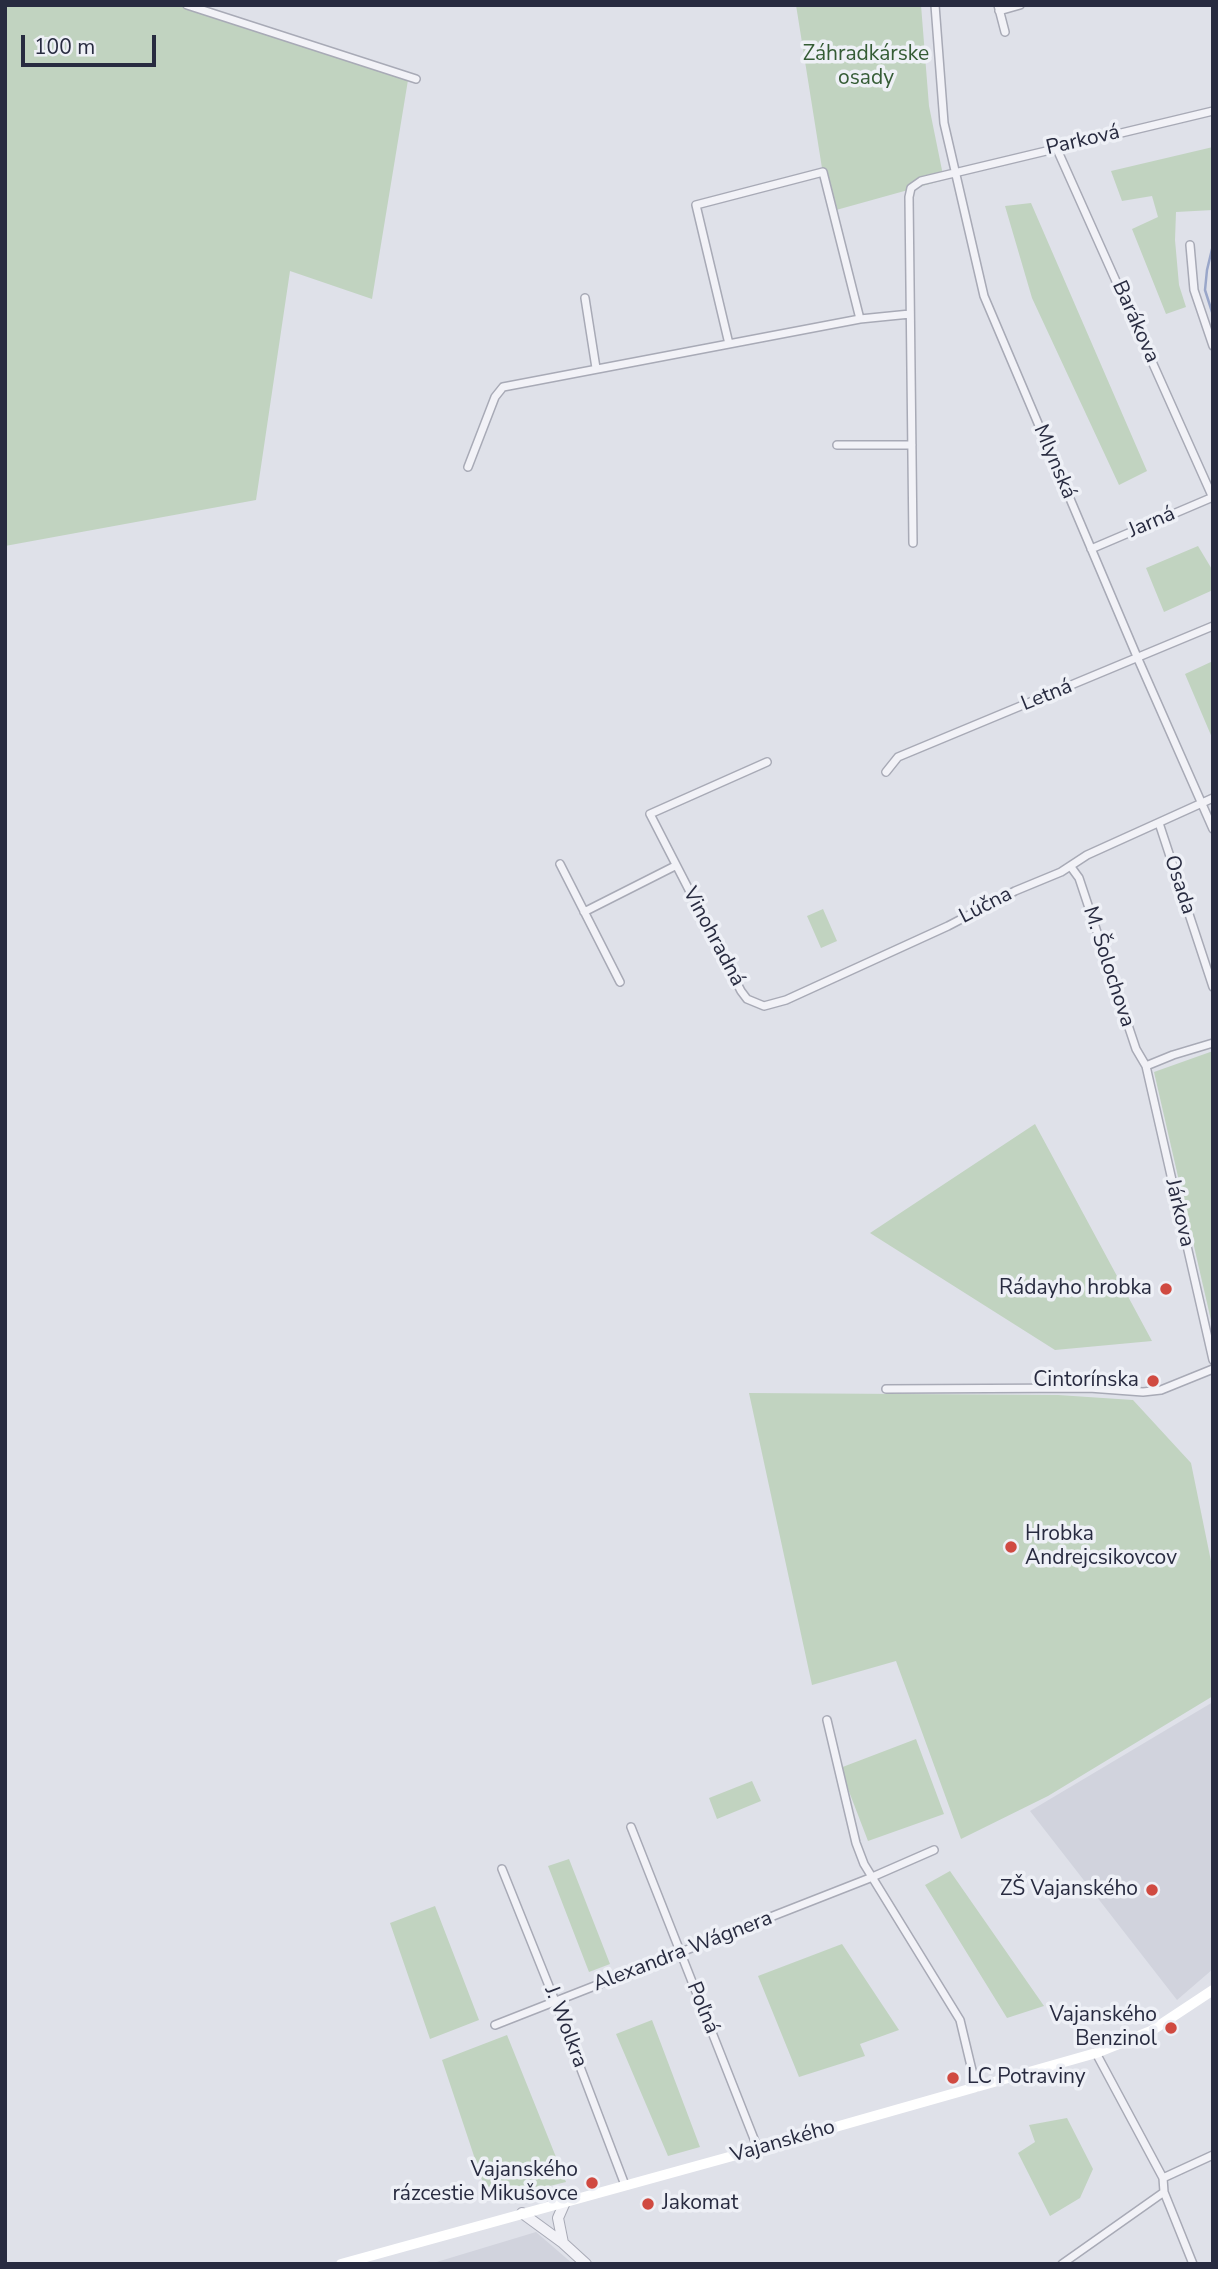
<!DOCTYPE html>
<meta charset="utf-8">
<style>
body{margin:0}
#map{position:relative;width:1218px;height:2269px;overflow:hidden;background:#dfe1e9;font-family:"Nunito Sans",sans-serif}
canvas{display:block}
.frame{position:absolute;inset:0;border:7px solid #282b40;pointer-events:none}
.scale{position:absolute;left:21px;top:35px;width:135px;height:32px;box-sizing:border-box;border:4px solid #282b40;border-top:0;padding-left:9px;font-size:21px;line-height:24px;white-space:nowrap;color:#282b40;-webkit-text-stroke:5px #eef0f6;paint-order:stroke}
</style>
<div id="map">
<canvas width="1218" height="2269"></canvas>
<div class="frame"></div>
<div class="scale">100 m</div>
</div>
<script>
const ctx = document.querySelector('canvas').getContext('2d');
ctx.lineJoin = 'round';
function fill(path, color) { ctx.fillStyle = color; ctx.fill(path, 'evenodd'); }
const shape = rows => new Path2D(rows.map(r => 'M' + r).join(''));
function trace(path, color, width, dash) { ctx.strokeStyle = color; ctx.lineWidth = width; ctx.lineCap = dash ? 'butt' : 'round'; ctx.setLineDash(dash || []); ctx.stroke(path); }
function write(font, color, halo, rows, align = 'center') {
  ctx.font = font + ' "Nunito Sans",sans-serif'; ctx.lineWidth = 7; ctx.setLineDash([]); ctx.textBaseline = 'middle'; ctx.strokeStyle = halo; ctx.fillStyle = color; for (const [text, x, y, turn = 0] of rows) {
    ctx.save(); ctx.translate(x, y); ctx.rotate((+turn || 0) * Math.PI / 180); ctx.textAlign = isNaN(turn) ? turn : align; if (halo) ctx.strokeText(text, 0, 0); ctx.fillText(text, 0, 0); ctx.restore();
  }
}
fill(shape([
 [1213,1702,1213,1969,1177,2000,1030,1811],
 [536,2232,573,2264,430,2264]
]), '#d1d3dd');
fill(shape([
 [5,5,179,5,408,80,372,299,290,271,256,500,5,546],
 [796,5,921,5,929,106,944,180,829,212],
 [1213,147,1213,210,1176,212,1175,240,1179,285,1186,307,1166,314,1132,229,1158,217,1152,196,1122,201,1111,171],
 [1031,203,1147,471,1119,485,1032,298,1005,206],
 [1198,546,1213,571,1213,590,1164,612,1146,568],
 [1213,661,1213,740,1185,674],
 [823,909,837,941,821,948,807,916],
 [1213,1051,1213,1329,1154,1072],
 [1035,1124,1152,1341,1055,1350,870,1233],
 [749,1393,1058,1395,1133,1400,1191,1463,1213,1571,1213,1696,1048,1796,961,1839,896,1661,812,1685],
 [916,1739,944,1814,868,1841,840,1768],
 [752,1781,761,1801,717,1819,709,1798],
 [569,1859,610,1964,589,1972,548,1866],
 [950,1871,1044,2006,1007,2018,925,1885],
 [435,1906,479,2020,430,2039,390,1923],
 [842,1944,899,2030,860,2044,865,2056,799,2077,758,1976],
 [652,2020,700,2147,668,2156,616,2034],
 [507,2035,566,2182,489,2201,442,2060],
 [1067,2118,1093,2169,1080,2198,1050,2216,1018,2153,1035,2142,1029,2125]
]), '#c1d3c0');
trace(shape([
 [1213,245,1207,270,1205,290,1213,315]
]), '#99a6c9', 2.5);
const minor = shape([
 [187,5,416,79],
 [935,5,944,123,984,296,1138,659,1213,829],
 [998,5,1005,32],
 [999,11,1020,5],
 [1056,147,1213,498],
 [1190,245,1194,290,1213,346],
 [585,298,596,368],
 [729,344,696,205,823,172,860,319,910,314],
 [837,445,912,445],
 [468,467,495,397,503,387,860,319],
 [913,543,909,197,911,188,921,181,1213,111],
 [1091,549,1213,497],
 [767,762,650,814,741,991,747,999,764,1006,786,1000,948,926,1015,891,1061,872,1087,855,1213,798],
 [886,772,898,757,1213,626],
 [1159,823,1213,987],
 [560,864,620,982],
 [1071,867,1079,878,1136,1049,1146,1066,1213,1360],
 [584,912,675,866],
 [1146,1066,1173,1055,1213,1043],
 [886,1389,1089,1388,1143,1392,1161,1390,1213,1369],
 [827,1720,856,1843,864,1864,960,2020,976,2087],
 [631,1827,758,2149],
 [502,1869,555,2001,625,2185],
 [495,2025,870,1878,934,1850],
 [1096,2053,1163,2178,1164,2192,1193,2264],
 [1163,2178,1213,2155],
 [1062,2264,1164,2192]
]);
const tertiary = shape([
 [522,2213,563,2243,586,2264],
 [563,2243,558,2218,565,2202]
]);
trace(minor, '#a8aab6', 10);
trace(tertiary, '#a8aab6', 12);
trace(minor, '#f2f2f7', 7);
trace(tertiary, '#f2f2f7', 10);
trace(shape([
 [341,2264,758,2149,1096,2053,1151,2031,1213,1990]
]), '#fff', 10);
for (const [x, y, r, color] of [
 [1166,1289,7,"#d04a41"],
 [1153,1381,7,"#d04a41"],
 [1011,1547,7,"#d04a41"],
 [1152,1890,7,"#d04a41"],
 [1171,2028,7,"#d04a41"],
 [953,2078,7,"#d04a41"],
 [592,2183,7,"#d04a41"],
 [648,2204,7,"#d04a41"]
]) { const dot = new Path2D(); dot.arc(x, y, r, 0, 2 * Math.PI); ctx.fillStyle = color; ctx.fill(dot); trace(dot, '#eef0f6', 2.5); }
write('21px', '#355c35', '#eef0f6', [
 ["Záhradkárske",866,55],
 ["osady",866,79]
]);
write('21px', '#282b40', '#eef0f6', [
 ["Parková",1083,141,-13],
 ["Barákova",1135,322,66],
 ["Mlynská",1054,462,67],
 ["Jarná",1152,523,-23],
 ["Letná",1047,696,-22],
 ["Osada",1179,885,72],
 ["Lúčna",986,906,-27],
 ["Vinohradná",713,937,62],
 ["M. Šolochova",1108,967,72],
 ["Járkova",1179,1213,77],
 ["Alexandra Wágnera",683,1952,-21],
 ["Poľná",702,2008,68],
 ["J. Wolkra",565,2027,69],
 ["Vajanského",783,2142,-16]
]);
write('21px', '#282b40', '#eef0f6', [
 ["Rádayho hrobka",1152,1289],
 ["Cintorínska",1139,1381],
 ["Hrobka",1025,1535,"left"],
 ["Andrejcsikovcov",1025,1559,"left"],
 ["ZŠ Vajanského",1138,1890],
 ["Vajanského",1157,2016],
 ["Benzinol",1157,2040],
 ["LC Potraviny",967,2078,"left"],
 ["Vajanského",578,2171],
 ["rázcestie Mikušovce",578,2195],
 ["Jakomat",662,2204,"left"]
], 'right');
</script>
